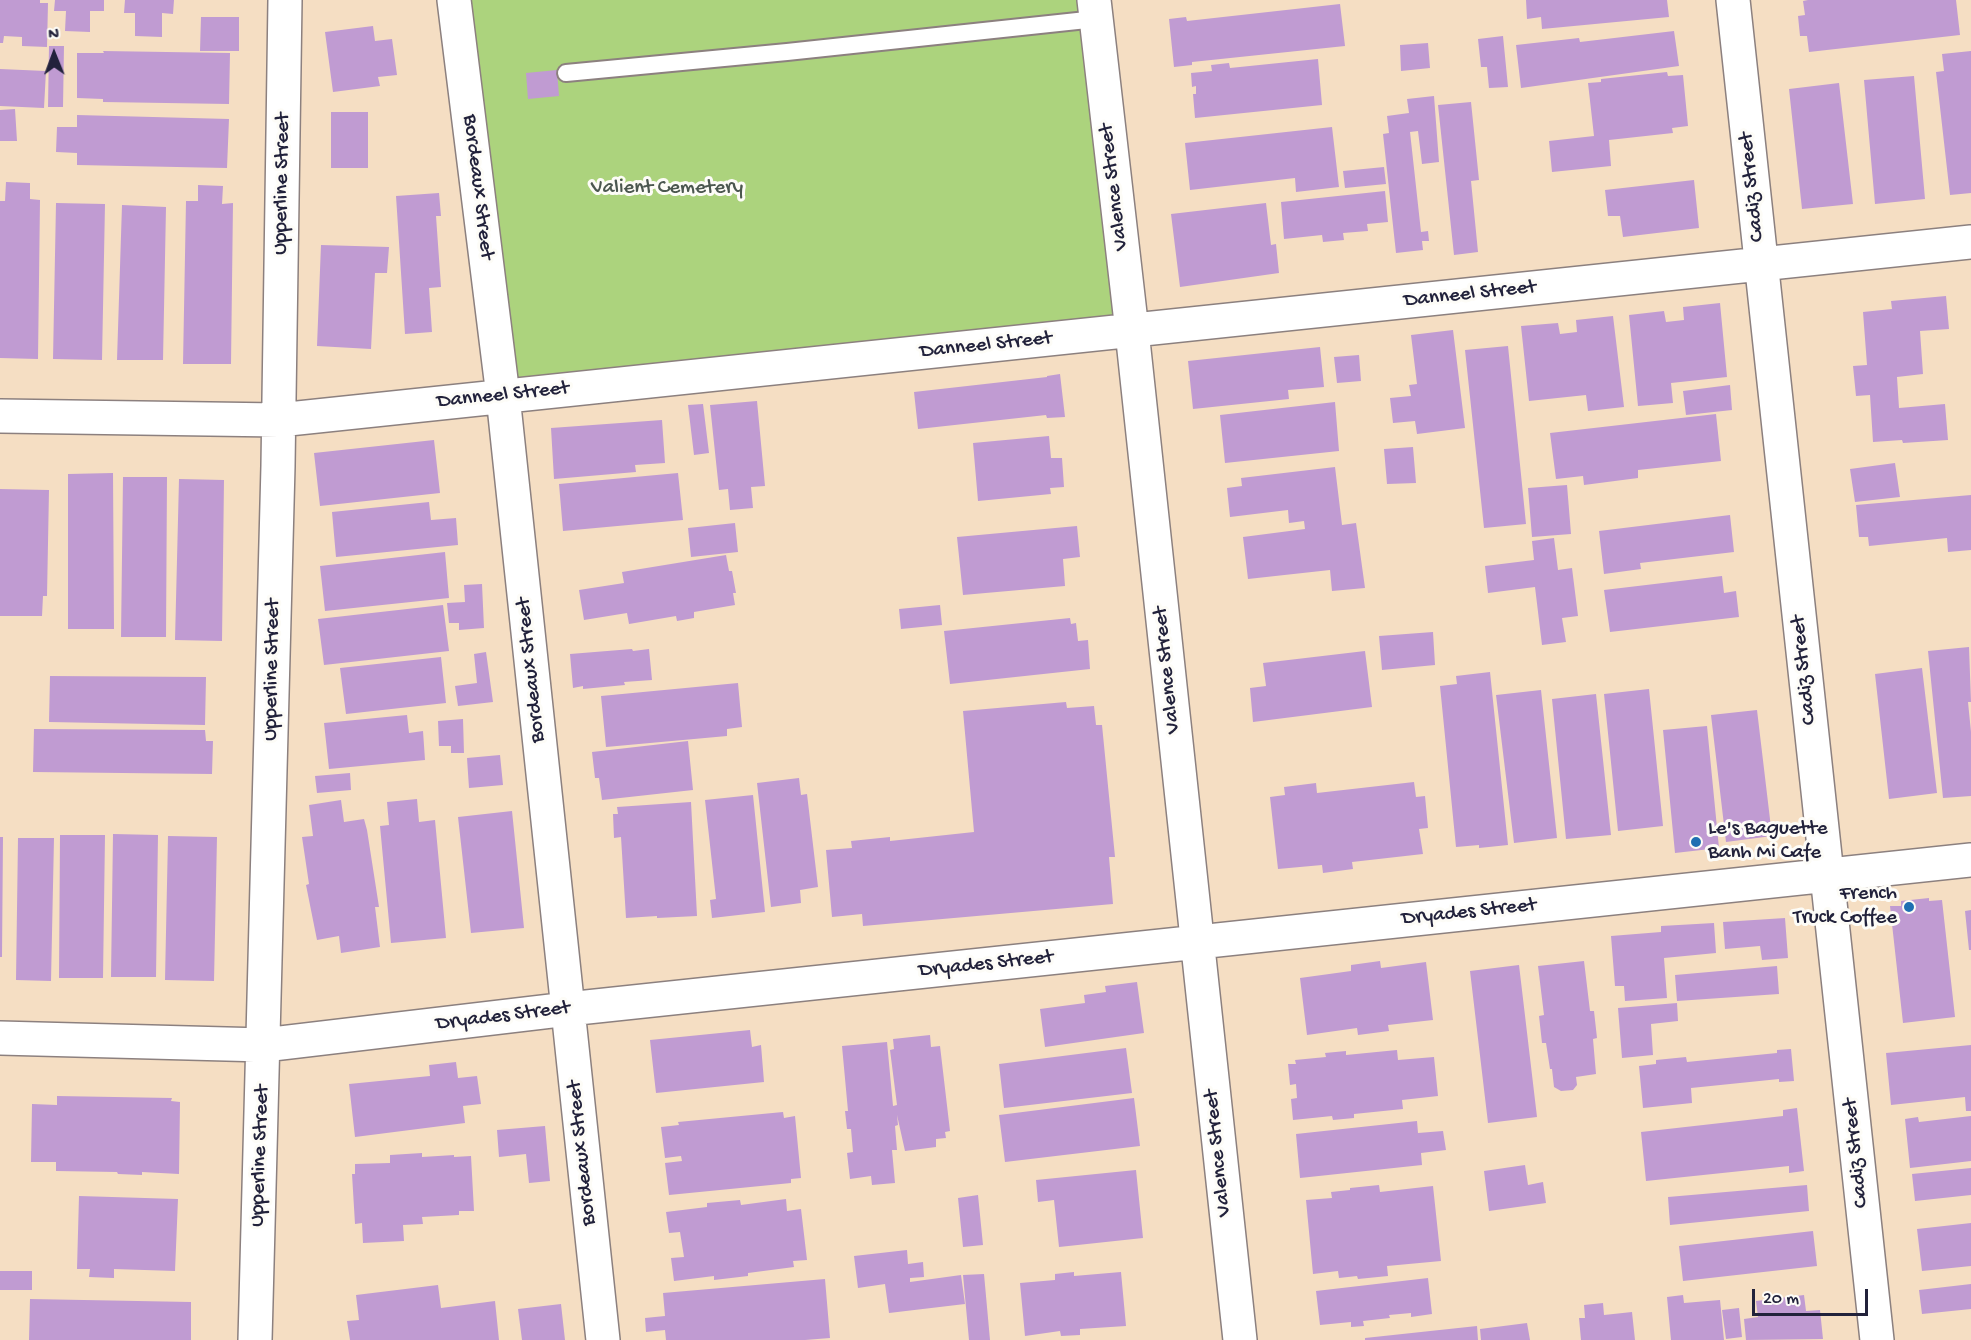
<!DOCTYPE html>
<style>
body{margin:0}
#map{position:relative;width:1971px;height:1340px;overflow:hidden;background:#f5dec3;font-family:"Gochi Hand",sans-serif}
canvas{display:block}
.north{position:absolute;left:24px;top:24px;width:60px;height:60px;-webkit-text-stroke:4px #fdfcf7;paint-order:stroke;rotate:359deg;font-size:16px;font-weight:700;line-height:24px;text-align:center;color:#22223b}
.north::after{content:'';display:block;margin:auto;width:21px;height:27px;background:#22223b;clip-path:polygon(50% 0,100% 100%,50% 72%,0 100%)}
.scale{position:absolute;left:1752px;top:1289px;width:116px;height:27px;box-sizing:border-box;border:3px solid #22223b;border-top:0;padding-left:8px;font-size:18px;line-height:21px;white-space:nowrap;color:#22223b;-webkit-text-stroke:4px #fdfcf7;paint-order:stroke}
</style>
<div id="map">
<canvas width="1971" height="1340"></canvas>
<div class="north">N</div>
<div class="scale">20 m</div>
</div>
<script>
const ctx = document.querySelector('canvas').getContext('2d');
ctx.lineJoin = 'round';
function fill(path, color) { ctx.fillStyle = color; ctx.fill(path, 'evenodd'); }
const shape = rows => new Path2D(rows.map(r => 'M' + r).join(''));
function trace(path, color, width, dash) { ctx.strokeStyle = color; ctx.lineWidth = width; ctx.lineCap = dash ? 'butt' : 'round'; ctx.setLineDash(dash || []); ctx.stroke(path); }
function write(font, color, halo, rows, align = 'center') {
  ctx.font = font + ' "Gochi Hand",sans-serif'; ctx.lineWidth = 6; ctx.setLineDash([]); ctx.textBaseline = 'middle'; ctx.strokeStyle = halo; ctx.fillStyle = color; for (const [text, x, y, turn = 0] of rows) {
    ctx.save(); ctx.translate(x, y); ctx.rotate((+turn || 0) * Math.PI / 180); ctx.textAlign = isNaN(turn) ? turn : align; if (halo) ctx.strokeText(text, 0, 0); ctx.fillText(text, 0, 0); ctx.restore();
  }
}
fill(shape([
 [454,0,1094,0,1132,331,503,396]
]), '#acd37d');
fill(shape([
 [0,0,40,0,40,3,48,3,47,47,22,46,22,37,4,36,3,43,0,43],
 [55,0,104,0,104,11,90,11,90,32,65,31,66,11,54,11],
 [125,0,174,0,173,14,162,13,162,37,135,36,135,13,124,13],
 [1526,0,1667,0,1669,17,1542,29,1541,17,1527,19],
 [1808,0,1956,0,1960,35,1809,52,1807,36,1800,36,1798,16,1805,15,1803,1],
 [1340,4,1345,46,1192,62,1192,65,1174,67,1169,19,1186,17,1187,21],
 [201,17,239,17,239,51,200,51],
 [373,26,375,41,392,39,397,75,378,77,380,86,333,92,325,32],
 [1674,31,1679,66,1521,88,1516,45,1579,38,1580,42],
 [1503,36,1508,87,1489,88,1487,67,1481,67,1478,39],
 [1428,43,1430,68,1401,71,1400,45],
 [49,46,64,46,63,107,48,107],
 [103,51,230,53,229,104,103,102,103,99,77,98,77,53,104,53],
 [1971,51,1971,193,1950,195,1936,72,1944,71,1942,54],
 [1318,59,1322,105,1195,118,1193,94,1196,94,1196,86,1192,87,1191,73,1212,71,1211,65,1229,63,1230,68],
 [0,69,46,71,44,108,0,106],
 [557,70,559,96,528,99,526,73],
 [1667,72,1668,76,1683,75,1688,126,1672,128,1673,133,1609,140,1611,166,1552,172,1549,141,1594,136,1588,83,1601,82,1601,79],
 [1914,76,1925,199,1875,204,1864,80],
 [1839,83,1853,204,1802,209,1789,89],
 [1434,96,1439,162,1422,164,1418,131,1410,132,1421,232,1428,231,1429,241,1422,241,1423,250,1396,253,1383,134,1389,133,1387,116,1409,113,1407,99],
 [1471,102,1479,180,1471,181,1478,252,1454,255,1438,105],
 [15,109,17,141,0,141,0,110],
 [331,112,368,112,368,168,331,168],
 [77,115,229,119,227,168,77,165,77,153,56,152,57,127,77,127],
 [1332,127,1339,187,1296,192,1295,178,1190,190,1185,143],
 [1384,167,1386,184,1345,188,1343,171],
 [1694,180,1699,228,1623,237,1620,216,1608,216,1605,190],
 [6,182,30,183,30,199,40,200,38,359,0,358,0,201,5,201],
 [198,185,223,186,222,204,233,203,231,364,183,364,186,201,198,201],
 [1385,191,1388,222,1367,224,1368,231,1343,233,1344,240,1323,242,1322,235,1284,239,1281,202],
 [439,193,441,216,436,216,441,287,429,288,432,332,405,334,396,196],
 [56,203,105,204,102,360,53,359],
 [1266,203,1271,245,1276,244,1279,273,1180,287,1171,214],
 [122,205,166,207,163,360,117,360],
 [321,245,389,247,387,273,375,273,371,349,317,346],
 [1946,296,1949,329,1920,331,1923,374,1897,377,1899,408,1945,404,1948,440,1903,443,1902,440,1873,442,1870,395,1856,396,1853,366,1867,365,1863,312,1892,309,1891,301],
 [1720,303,1727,377,1671,383,1673,403,1638,406,1629,315,1664,311,1666,322,1684,320,1683,307],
 [1613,316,1624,407,1588,411,1586,395,1529,401,1521,326,1558,323,1560,334,1577,332,1576,320],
 [1453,330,1465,428,1417,434,1415,421,1393,423,1390,398,1411,396,1409,385,1417,384,1411,335],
 [1508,346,1526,524,1484,528,1465,350],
 [1320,347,1324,387,1288,390,1289,399,1193,409,1188,361],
 [1359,355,1361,381,1337,383,1334,357],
 [1060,374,1065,417,1047,418,1046,415,918,429,914,392,1047,377,1047,376],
 [1730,385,1732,410,1686,415,1683,391],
 [757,401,765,486,751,487,753,508,730,510,728,489,719,490,710,405],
 [1335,402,1339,451,1225,463,1220,415],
 [703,404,709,453,694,455,688,405],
 [1716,414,1721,461,1638,470,1638,478,1584,485,1583,476,1556,479,1550,433],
 [662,420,665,463,635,465,636,472,554,479,551,428],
 [1049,436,1051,458,1062,458,1064,487,1050,488,1051,494,978,501,973,443],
 [434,440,440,493,320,506,314,453],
 [1413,447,1416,483,1387,484,1384,449],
 [1895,463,1900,497,1855,502,1850,469],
 [1335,467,1342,525,1356,523,1365,588,1332,591,1330,570,1248,579,1243,537,1305,529,1304,521,1289,523,1288,510,1230,517,1227,488,1242,486,1241,478],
 [113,473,114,629,68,629,68,474],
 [678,473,683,520,563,531,559,484],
 [123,477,167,477,166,637,121,637],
 [179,479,224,480,222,641,175,640],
 [1567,485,1571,534,1532,537,1528,488],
 [0,489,49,490,47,596,43,596,42,616,0,616],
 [1971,495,1971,550,1948,552,1947,538,1869,546,1868,537,1859,537,1856,505],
 [429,502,431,520,456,518,458,545,336,557,332,512],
 [1730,515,1734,552,1640,563,1641,569,1604,574,1599,531],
 [735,523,738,552,691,557,688,528],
 [1077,526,1080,557,1063,559,1065,586,963,595,957,537],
 [1554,538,1558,570,1572,568,1578,616,1562,618,1566,642,1542,645,1535,587,1488,593,1485,566,1534,560,1532,541],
 [445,552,449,598,325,611,320,566],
 [726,555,729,571,732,571,736,593,733,593,735,605,694,612,694,618,677,621,676,616,629,624,627,613,584,620,579,590,624,583,622,572],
 [1722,576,1724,593,1736,591,1739,617,1610,632,1604,590],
 [482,584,484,628,459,630,459,623,449,623,447,603,465,602,464,585],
 [443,605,449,651,324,665,318,619],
 [940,605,942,625,901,629,899,609],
 [1070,618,1071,624,1076,623,1078,641,1088,640,1090,669,950,684,944,631],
 [1433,632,1435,665,1382,670,1379,636],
 [1969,647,1971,702,1968,702,1971,732,1971,796,1943,798,1928,651],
 [632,649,633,651,649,649,652,680,624,682,625,685,583,689,583,686,573,688,570,654],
 [1365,651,1372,707,1253,722,1250,688,1266,686,1263,663],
 [486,652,493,702,458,706,455,686,477,683,474,654],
 [441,657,446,703,346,714,340,668],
 [1922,668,1937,793,1889,799,1875,674],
 [1490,672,1508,845,1479,848,1479,845,1456,847,1440,686,1457,684,1456,676],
 [50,676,206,677,205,725,49,722],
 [738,683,742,727,727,729,727,736,606,747,601,696],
 [1649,689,1663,826,1618,831,1604,694],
 [1541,690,1557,838,1514,843,1496,695],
 [1596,694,1611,835,1566,839,1552,699],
 [1066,702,1067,708,1094,706,1096,725,1102,725,1115,857,1109,857,1113,904,863,926,862,914,832,917,826,850,852,848,851,841,890,837,890,841,974,832,963,711],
 [1757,710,1772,836,1726,842,1711,715],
 [407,715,409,733,423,731,425,760,329,769,324,723],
 [463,719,464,753,451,753,451,746,439,746,438,721],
 [1707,726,1719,848,1675,853,1663,730],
 [34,729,205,730,206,741,213,741,212,774,33,772],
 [688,741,693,790,602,800,599,778,595,778,592,752],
 [500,755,503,785,469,788,467,758],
 [350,773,351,790,317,793,315,776],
 [799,778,801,795,807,794,818,887,800,890,801,903,771,907,757,783],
 [1414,782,1416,797,1425,796,1428,828,1419,829,1423,854,1352,862,1353,869,1323,873,1322,865,1278,869,1270,797,1285,795,1284,787,1316,783,1317,793],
 [753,795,765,912,712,918,710,900,716,899,705,800],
 [417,799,419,822,435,820,446,938,391,943,380,826,389,825,387,802],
 [341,800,344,822,364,819,367,830,379,907,375,907,380,947,341,953,339,936,317,940,306,885,309,884,302,837,313,836,309,805],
 [691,802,697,916,657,918,657,916,626,918,621,837,614,838,613,814,618,814,617,807],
 [512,811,524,928,471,933,458,817],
 [113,834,158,835,156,977,111,977],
 [60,835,105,835,103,978,59,978],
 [168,836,217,837,214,981,165,980],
 [0,837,3,837,2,957,0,957],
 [18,838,54,838,51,981,16,980],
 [1929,898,1929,901,1942,900,1955,1017,1903,1023,1890,906,1901,906,1901,901],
 [1971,910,1971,950,1969,950,1965,911],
 [1785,918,1788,958,1762,960,1760,946,1725,949,1723,922],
 [1714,923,1716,953,1664,958,1667,998,1625,1001,1624,986,1615,986,1611,936,1661,932,1661,926],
 [1380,961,1381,968,1426,962,1433,1020,1388,1025,1389,1031,1358,1035,1357,1028,1307,1035,1300,978,1351,971,1351,965],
 [1584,961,1590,1011,1594,1011,1597,1038,1593,1039,1596,1074,1576,1077,1577,1085,1573,1090,1561,1091,1554,1087,1552,1069,1550,1069,1546,1043,1542,1043,1539,1016,1544,1015,1538,966],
 [1519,965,1537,1117,1488,1123,1470,971],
 [1777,966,1779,994,1677,1001,1675,975],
 [1137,982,1144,1033,1045,1047,1040,1009,1085,1003,1084,995,1106,992,1105,986],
 [1677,1003,1678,1021,1651,1024,1653,1055,1622,1058,1618,1008],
 [750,1030,752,1047,761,1045,764,1082,656,1093,650,1040],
 [930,1035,931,1047,940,1046,950,1131,945,1132,946,1138,936,1139,936,1147,905,1151,897,1115,898,1125,895,1126,897,1150,892,1150,895,1183,872,1185,871,1176,850,1179,847,1153,853,1152,851,1129,847,1129,845,1111,848,1111,842,1046,887,1042,893,1106,897,1105,890,1050,894,1049,893,1039],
 [1971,1045,1971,1111,1966,1111,1965,1097,1891,1105,1886,1053],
 [1126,1048,1132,1093,1004,1108,999,1064],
 [1791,1049,1794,1081,1779,1082,1779,1079,1691,1088,1692,1103,1643,1108,1639,1066,1656,1064,1656,1060,1686,1057,1687,1062,1777,1053,1777,1050],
 [1397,1050,1398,1060,1434,1057,1438,1096,1402,1100,1403,1109,1354,1114,1354,1118,1333,1120,1332,1116,1293,1120,1291,1099,1297,1098,1296,1084,1290,1085,1288,1064,1296,1064,1295,1060,1326,1057,1325,1053,1346,1051,1346,1055],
 [456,1062,458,1078,477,1076,481,1104,463,1106,465,1123,355,1137,349,1084,430,1076,429,1065],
 [57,1096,172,1098,171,1101,180,1102,179,1174,142,1172,142,1175,118,1174,117,1172,56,1171,56,1162,31,1162,32,1104,57,1105],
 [1134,1098,1140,1146,1005,1162,999,1115],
 [1797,1108,1804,1171,1789,1173,1789,1166,1646,1181,1641,1132,1783,1116,1783,1110],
 [783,1112,784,1118,795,1116,801,1178,791,1179,791,1183,669,1195,665,1163,682,1161,681,1156,665,1158,661,1127,679,1125,678,1122],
 [1971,1116,1971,1161,1910,1168,1905,1119,1918,1117,1919,1122],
 [1417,1121,1418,1133,1443,1131,1446,1150,1421,1153,1422,1165,1300,1178,1296,1134],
 [545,1126,550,1181,529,1183,526,1154,499,1157,497,1130],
 [422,1153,422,1157,454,1155,454,1157,471,1156,474,1211,459,1211,459,1215,422,1217,423,1224,403,1225,404,1241,363,1243,362,1223,355,1224,352,1174,355,1174,355,1164,390,1163,390,1155],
 [1525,1165,1528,1185,1543,1182,1546,1203,1489,1211,1484,1171],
 [1971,1168,1971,1195,1915,1201,1912,1174],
 [1136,1170,1143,1238,1059,1247,1054,1200,1038,1202,1036,1180],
 [1379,1185,1380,1192,1433,1186,1441,1261,1387,1266,1388,1276,1358,1279,1357,1276,1339,1278,1338,1271,1313,1274,1306,1200,1332,1198,1331,1192,1350,1190,1350,1188],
 [1807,1185,1809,1211,1670,1225,1668,1197],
 [978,1195,983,1245,963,1247,958,1198],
 [79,1196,178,1199,175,1271,114,1269,114,1278,89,1277,90,1269,77,1269],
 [786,1199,787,1211,801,1209,807,1260,793,1261,794,1267,748,1273,748,1276,714,1280,714,1276,674,1281,671,1258,684,1257,680,1232,669,1233,666,1212,707,1207,707,1203,740,1200,741,1205],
 [1971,1223,1971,1266,1922,1271,1917,1229],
 [1813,1231,1817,1266,1683,1281,1679,1246],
 [907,1250,908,1264,923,1262,924,1277,910,1278,910,1282,961,1275,965,1304,889,1313,885,1284,858,1288,854,1256],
 [0,1271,32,1271,32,1290,0,1290],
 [1074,1272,1074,1276,1121,1272,1126,1326,1080,1329,1080,1335,1061,1336,1060,1331,1025,1336,1020,1283,1055,1280,1055,1274],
 [984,1274,990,1340,969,1340,963,1275],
 [1428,1278,1432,1314,1411,1317,1411,1313,1389,1315,1390,1318,1363,1321,1364,1326,1351,1327,1351,1322,1320,1325,1316,1291],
 [825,1279,830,1338,805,1340,666,1340,665,1330,646,1332,645,1318,665,1316,663,1293],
 [1971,1284,1971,1309,1922,1314,1919,1290],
 [438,1285,441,1308,495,1301,499,1340,350,1340,347,1321,359,1320,356,1295],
 [1683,1295,1684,1303,1720,1300,1724,1340,1671,1340,1667,1297],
 [1804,1295,1806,1311,1820,1310,1823,1339,1746,1340,1744,1319,1758,1317,1756,1301],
 [30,1299,191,1302,191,1340,29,1340],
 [1603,1303,1604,1315,1632,1312,1635,1340,1581,1340,1579,1318,1585,1318,1584,1305],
 [561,1304,565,1340,522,1340,518,1309],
 [1739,1308,1742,1337,1726,1339,1722,1310],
 [1527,1323,1530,1340,1481,1340,1480,1329],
 [1477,1326,1478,1340,1365,1340,1365,1338]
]), '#c09bd2');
const lane = shape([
 [566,73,787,52,1096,19]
]);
const street = shape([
 [454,0,503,396,603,1340],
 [1094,0,1132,331,1240,1340],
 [1733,0,1877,1340],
 [0,416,279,420,1971,242],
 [0,1038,264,1045,568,1009,1971,860],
 [255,1340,278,466,285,0]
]);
trace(lane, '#8c807f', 20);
trace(street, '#8c807f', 36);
trace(lane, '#fff', 16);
trace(street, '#fff', 33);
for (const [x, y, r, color] of [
 [1696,842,6,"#1f6fb2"],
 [1909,907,6,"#1f6fb2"]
]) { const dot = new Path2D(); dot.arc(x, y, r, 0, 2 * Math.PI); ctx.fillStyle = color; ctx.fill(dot); trace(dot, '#fdfcf7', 2); }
write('21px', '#22223b', '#fdfcf7', [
 ["Upperline Street",283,184,-89],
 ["Bordeaux Street",477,187,83],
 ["Valence Street",1115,187,-97],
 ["Cadiz Street",1753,187,-96],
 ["Danneel Street",1470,295,-6],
 ["Danneel Street",986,346,-6],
 ["Danneel Street",503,396,-6],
 ["Upperline Street",273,670,-89],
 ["Bordeaux Street",532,670,-96],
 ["Valence Street",1168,670,-96],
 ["Cadiz Street",1805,670,-96],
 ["Dryades Street",1469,913,-6],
 ["Dryades Street",986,965,-6],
 ["Dryades Street",503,1017,-7],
 ["Bordeaux Street",583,1153,-96],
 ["Valence Street",1219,1153,-96],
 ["Cadiz Street",1857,1153,-96],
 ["Upperline Street",261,1156,-88]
]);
write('21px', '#4b574f', '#fdfcf7', [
 ["Valient Cemetery",667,189]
]);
write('21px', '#22223b', '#fdfcf7', [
 ["Le's Baguette",1708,830],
 ["Banh Mi Cafe",1708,854],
 ["French",1897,895,"right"],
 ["Truck Coffee",1897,919,"right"]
], 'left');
</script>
